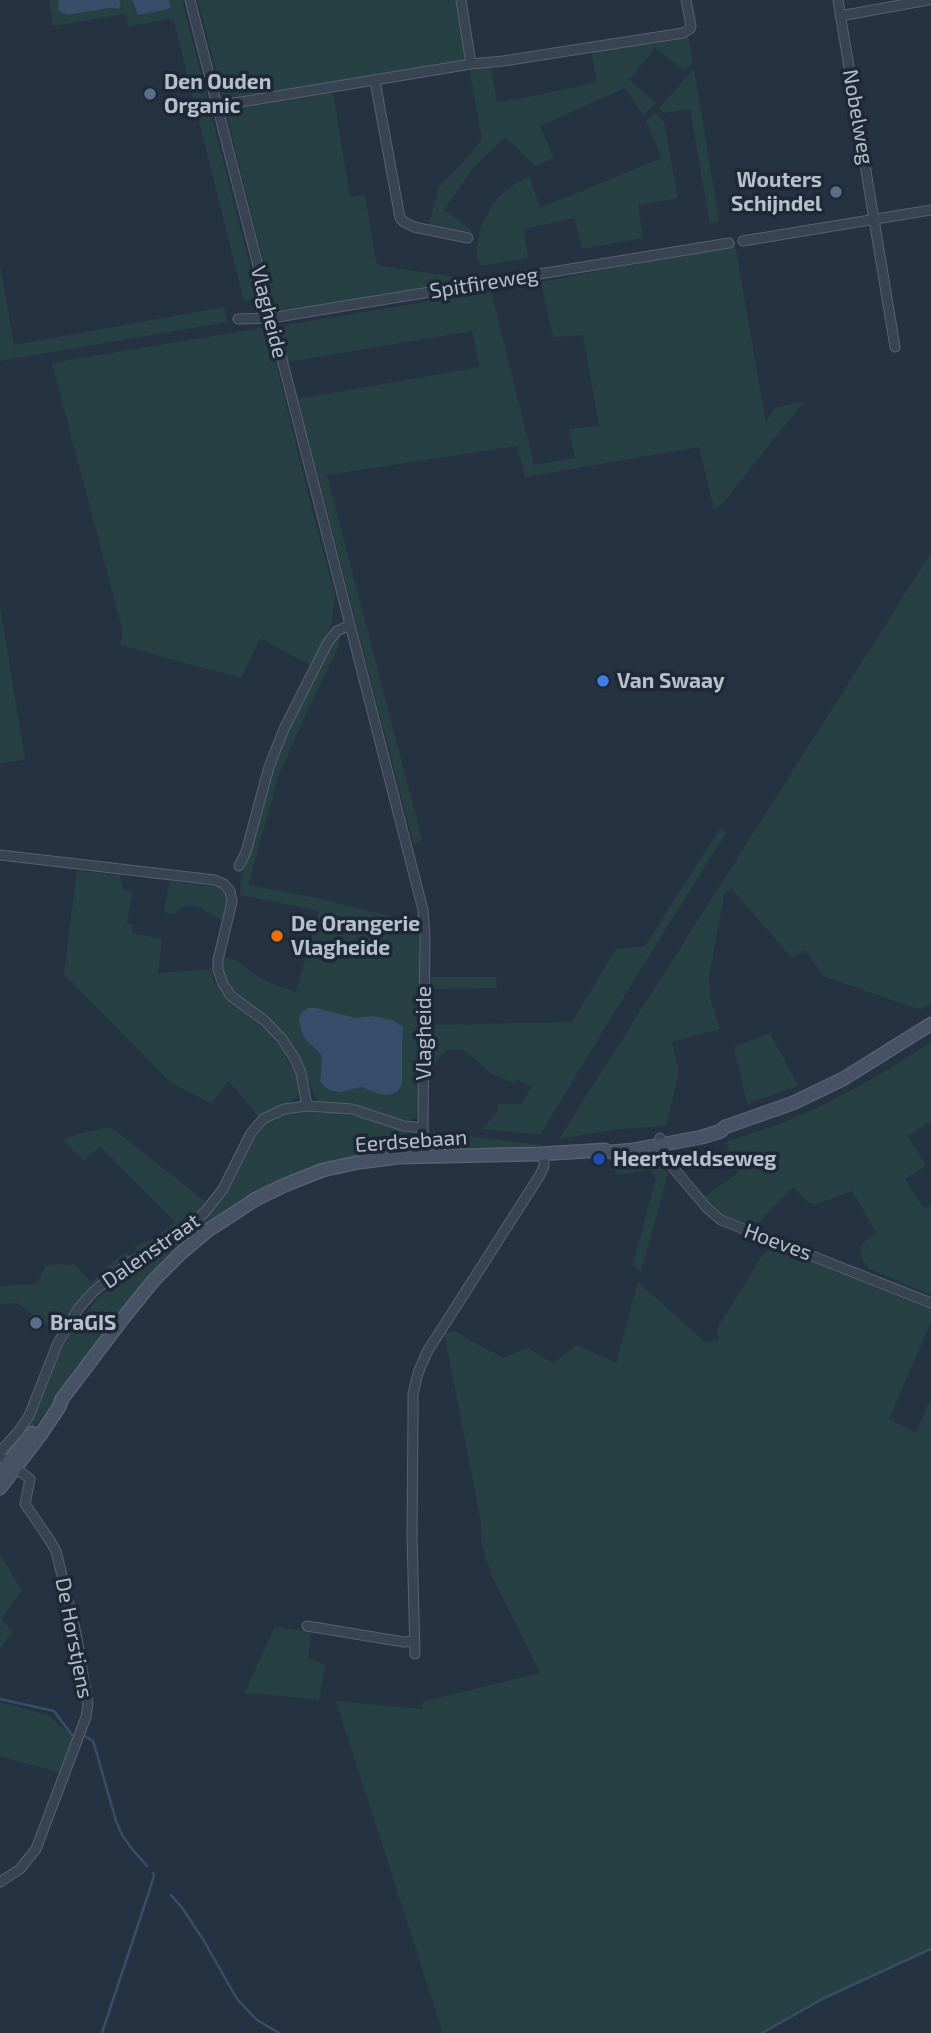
<!DOCTYPE html>
<style>
body{margin:0}
canvas{display:block;background:#253242}
</style>
<canvas width="931" height="2033"></canvas>
<script>
const ctx = document.querySelector('canvas').getContext('2d');
ctx.lineJoin = 'round';
function fill(path, color) { ctx.fillStyle = color; ctx.fill(path, 'evenodd'); }
const shape = rows => new Path2D(rows.map(r => 'M' + r).join(''));
function trace(path, color, width, dash) { ctx.strokeStyle = color; ctx.lineWidth = width; ctx.lineCap = dash ? 'butt' : 'round'; ctx.setLineDash(dash || []); ctx.stroke(path); }
function write(font, color, halo, rows, align = 'center') {
  ctx.font = font + ' "Exo 2",sans-serif'; ctx.lineWidth = 7; ctx.setLineDash([]); ctx.textBaseline = 'middle'; ctx.strokeStyle = halo; ctx.fillStyle = color; for (const [text, x, y, turn = 0] of rows) {
    ctx.save(); ctx.translate(x, y); ctx.rotate((+turn || 0) * Math.PI / 180); ctx.textAlign = isNaN(turn) ? turn : align; if (halo) ctx.strokeText(text, 0, 0); ctx.fillText(text, 0, 0); ctx.restore();
  }
}
fill(shape([
 [49,0,59,0,68,15,110,8,116,9,121,6,119,0,132,0,135,11,171,6,169,0,182,0,258,298,244,301,174,21,168,19,128,27,126,14,53,26],
 [198,0,457,0,467,61,227,99,223,97],
 [688,36,693,62,685,71,655,48,629,80,656,103,643,115,625,88,540,126,554,158,535,166,505,137,472,169,444,210,471,229,470,236,428,228,439,187,469,156,482,139,469,68,491,67,497,102,524,98,597,82,591,52],
 [694,69,719,221,710,224,690,109,664,113,659,108],
 [333,93,350,197,365,195,376,261,380,266,458,277,463,284,283,312,275,308,227,115,235,109],
 [655,112,664,123,678,198,638,205,643,238,582,249,574,218,524,229,528,258,481,266,477,258,477,243,482,225,494,202,507,189,529,176,540,208,662,158,646,121],
 [735,245,766,423,775,408,804,401,723,503,714,509,699,447,525,477,517,446,327,475,422,840,414,845,298,399,480,367,472,331,288,362,280,333,286,325,491,291,534,465,575,458,569,429,599,426,583,335,553,337,541,282],
 [0,265,14,345,224,307,227,322,0,361],
 [267,327,314,518,335,594,332,622,312,666,260,638,241,678,120,645,123,632,52,363],
 [931,553,931,1003,921,1010,823,976,805,950,792,958,731,888,724,895,709,977,710,999,720,1029,672,1042,679,1072,666,1126,617,1129,559,1139],
 [0,606,25,760,0,763],
 [340,638,337,650,311,703,279,774,248,885,322,899,418,923,419,944,419,1108,417,1116,408,1121,365,1108,320,1103,316,1099,302,1065,291,1044,273,1023,232,991,227,985,222,971,224,957,238,961,255,975,275,985,296,992,319,911,240,895,241,881,274,766,287,733,331,643],
 [316,1008,356,1018,372,1016,403,1027,402,1045,402,1084,369,1090,361,1087,341,1092,320,1081,322,1062],
 [720,828,726,833,637,975,540,1135,482,1129,498,1111,498,1104,521,1104,532,1086,516,1079,514,1083,490,1073,472,1056,462,1050,447,1050,441,1055,430,1070,430,1025,572,1022,616,949,645,946],
 [77,871,120,875,123,890,132,891,127,924,133,925,132,933,162,939,158,973,212,969,213,980,220,992,269,1033,281,1048,300,1083,299,1094,294,1100,276,1107,259,1117,228,1080,212,1104,170,1082,64,974],
 [170,881,217,887,225,891,228,898,222,921,199,907,189,905,181,908,175,914,168,914,164,910],
 [431,977,496,977,497,988,431,989],
 [770,1033,798,1086,747,1104,734,1047],
 [931,1042,931,1121,908,1136,926,1166,905,1179,924,1209,931,1206,931,1295,868,1268,861,1256,860,1248,864,1242,877,1234,852,1191,817,1204,809,1203,793,1187,754,1227,726,1216,704,1197,738,1173,726,1142,780,1124,817,1108,876,1077],
 [305,1111,339,1113,374,1120,405,1131,411,1136,413,1145,405,1152,351,1160,222,1214,80,1368,16,1450,11,1449,34,1418,61,1350,73,1330,96,1300,127,1273,176,1243,205,1219,230,1187,252,1142,265,1125,278,1116],
 [105,1128,111,1128,116,1131,207,1203,181,1229,145,1252,139,1253,134,1247,154,1239,175,1222,100,1146,84,1161,63,1140,77,1134],
 [430,1132,542,1145,540,1149,436,1146],
 [655,1159,668,1173,641,1272,633,1265,656,1178,650,1170,617,1175,613,1166],
 [772,1246,854,1275,931,1308,931,1322,889,1419,916,1433,931,1398,931,1949,802,2010,763,2033,443,2033,336,1701,423,1709,422,1702,540,1673,492,1576,481,1542,481,1522,444,1332,456,1332,503,1358,528,1348,553,1363,577,1345,616,1363,638,1282,706,1343,719,1340,717,1329,762,1256],
 [126,1252,129,1255,129,1260,86,1295,67,1318,58,1334,17,1303,0,1304,0,1286,36,1284,46,1265,74,1264,91,1282,106,1267],
 [0,1555,22,1590,1,1619,13,1632,0,1648],
 [275,1627,311,1632,308,1658,325,1665,319,1700,260,1694,244,1694],
 [0,1702,50,1716,59,1726,74,1734,60,1773,0,1756]
]), '#274043');
fill(shape([
 [119,0,121,6,119,9,110,8,68,15,58,10,58,7,59,0],
 [132,0,169,0,171,7,168,9,138,15],
 [308,1008,316,1008,356,1018,372,1016,392,1020,403,1027,402,1045,402,1084,398,1091,389,1095,379,1094,361,1087,341,1092,332,1091,325,1087,320,1081,322,1062,321,1054,307,1041,301,1030,299,1019,301,1013]
]), '#384d6a');
trace(shape([
 [0,1699,54,1711,72,1735],
 [85,1736,93,1741,94,1744,116,1821,122,1835,133,1850,147,1866],
 [171,1895,183,1909,204,1941,237,1999,257,2020,279,2033],
 [102,2033,150,1889,154,1875,153,1873],
 [762,2033,824,1998,931,1949]
]), '#384d6a', 2.5);
const minor = shape([
 [190,0,423,910,425,937,423,1128,425,1156],
 [461,0,471,64,503,61,683,33,690,29,691,26,686,0],
 [838,0,895,347],
 [840,16,928,0],
 [375,81,400,218,404,222,414,227,468,238],
 [217,106,471,64],
 [743,241,931,210],
 [238,319,271,318,729,243],
 [0,855,215,880,224,884,230,891,232,902,218,960,218,970,223,984,231,996,265,1021,282,1039,295,1059,301,1073,307,1106],
 [239,866,246,852,269,767,284,729,328,642,337,631,350,625],
 [660,1138,664,1155,669,1163,707,1208,721,1220,931,1303],
 [0,1452,18,1432,29,1416,57,1345,78,1309,93,1292,130,1262,153,1252,174,1239,205,1212,223,1189,251,1133,263,1119,284,1109,307,1106,352,1109,404,1126,423,1128],
 [0,1456,30,1479,25,1504,49,1539,56,1551,76,1633,88,1704,86,1717,36,1849,20,1869,0,1882],
 [307,1626,404,1642,414,1641],
 [415,1654,412,1535,413,1415,413,1394,418,1373,427,1352,540,1175,544,1166,544,1154]
]);
const secondary = shape([
 [0,1474,32,1433],
 [0,1488,41,1434,59,1407,62,1399,124,1317,154,1280,181,1253,207,1231,256,1199,285,1185,323,1170,360,1162,399,1157,539,1154,605,1150,611,1152,633,1150,702,1137,721,1131,725,1127,793,1103,843,1079,931,1024]
]);
trace(minor, '#57616f', 11);
trace(secondary, '#57616f', 15);
trace(minor, '#394452', 9);
trace(secondary, '#475265', 12);
for (const [x, y, r, color] of [
 [150,94,7,"#5c6f8a"],
 [836,192,7,"#5c6f8a"],
 [603,681,7,"#3f7fe0"],
 [277,936,7,"#e8710a"],
 [599,1159,7,"#1a4fb4"],
 [36,1323,7,"#5c6f8a"]
]) { const dot = new Path2D(); dot.arc(x, y, r, 0, 2 * Math.PI); ctx.fillStyle = color; ctx.fill(dot); trace(dot, '#1e2837', 2.5); }
write('bold 21px', '#b6bfcc', '#1e2837', [
 ["Den Ouden",164,82],
 ["Organic",164,106],
 ["Wouters",822,180,"right"],
 ["Schijndel",822,204,"right"],
 ["Van Swaay",617,681],
 ["De Orangerie",291,924],
 ["Vlagheide",291,948],
 ["Heertveldseweg",613,1159],
 ["BraGIS",50,1323]
], 'left');
write('21px', '#b6bfcc', '#1e2837', [
 ["Nobelweg",858,117,80],
 ["Spitfireweg",484,283,-9],
 ["Vlagheide",269,312,76],
 ["Vlagheide",424,1033,-90],
 ["Eerdsebaan",411,1141,-4],
 ["Hoeves",778,1242,20],
 ["Dalenstraat",151,1251,-35],
 ["De Horstjens",74,1638,79]
]);
</script>
